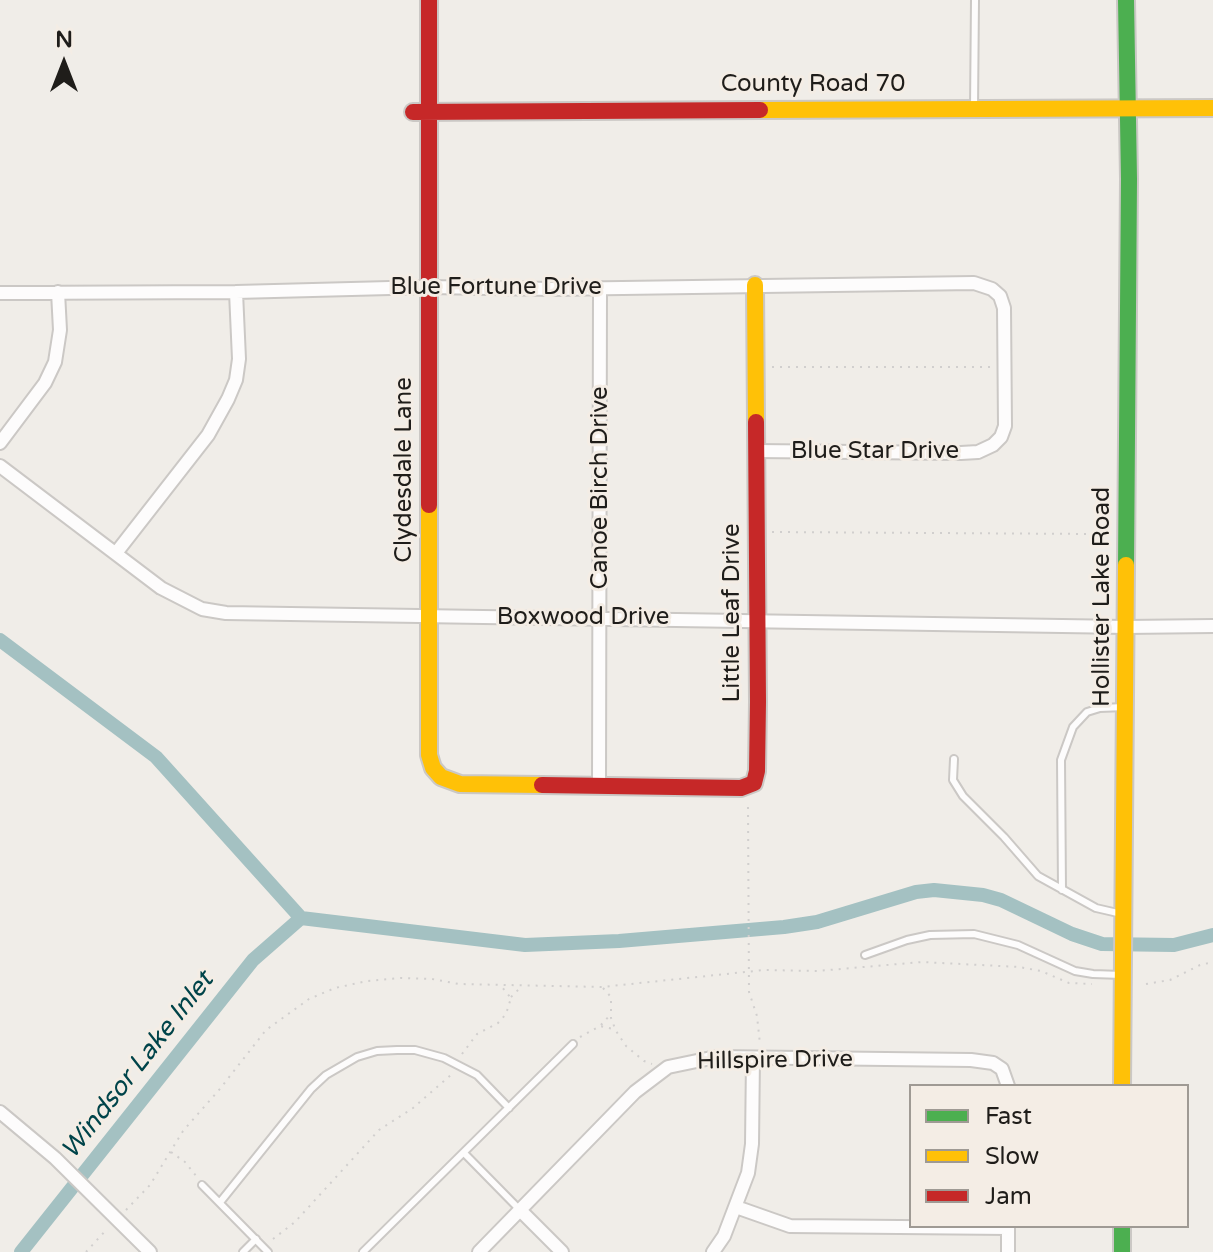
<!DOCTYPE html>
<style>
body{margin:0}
#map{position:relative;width:1213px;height:1252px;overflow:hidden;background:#f0ede8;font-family:"Varela Round",sans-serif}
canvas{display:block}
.legend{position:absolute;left:909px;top:1084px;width:280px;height:144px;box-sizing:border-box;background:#f4ede5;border:2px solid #9f9a94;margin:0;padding:10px 14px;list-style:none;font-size:24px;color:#1f1d1a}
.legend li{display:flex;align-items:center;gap:16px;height:40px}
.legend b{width:40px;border:2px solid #9f9a94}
.north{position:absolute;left:24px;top:24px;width:80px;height:80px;-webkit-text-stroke:6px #f4ede5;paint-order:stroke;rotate:0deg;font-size:22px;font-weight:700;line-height:32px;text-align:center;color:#1f1d1a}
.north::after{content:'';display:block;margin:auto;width:28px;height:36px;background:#1f1d1a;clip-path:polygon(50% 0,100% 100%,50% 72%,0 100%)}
</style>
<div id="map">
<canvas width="1213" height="1252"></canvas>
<ul class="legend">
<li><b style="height:10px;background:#4caf50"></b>Fast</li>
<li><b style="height:10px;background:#ffc107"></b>Slow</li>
<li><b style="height:10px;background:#c62828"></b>Jam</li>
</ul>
<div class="north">N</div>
</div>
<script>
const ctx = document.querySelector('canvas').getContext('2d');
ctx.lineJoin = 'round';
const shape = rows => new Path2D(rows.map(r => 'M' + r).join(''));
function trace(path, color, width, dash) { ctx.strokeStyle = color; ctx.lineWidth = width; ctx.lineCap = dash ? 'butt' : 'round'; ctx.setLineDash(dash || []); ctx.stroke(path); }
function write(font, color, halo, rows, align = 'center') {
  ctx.font = font + ' "Varela Round",sans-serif'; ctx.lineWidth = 6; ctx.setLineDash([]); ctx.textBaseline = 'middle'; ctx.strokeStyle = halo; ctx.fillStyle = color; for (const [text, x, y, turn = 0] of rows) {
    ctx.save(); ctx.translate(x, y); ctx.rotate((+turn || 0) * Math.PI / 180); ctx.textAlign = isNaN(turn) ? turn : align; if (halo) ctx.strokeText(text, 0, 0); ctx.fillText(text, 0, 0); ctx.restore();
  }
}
trace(shape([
 [0,640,156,757,301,918,525,945,619,941,784,927,817,922,916,892,934,890,983,895,1001,900,1072,934,1102,944,1174,945,1213,935],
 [21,1252,253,960,301,918]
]), '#a4c1c2', 14);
const lane = shape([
 [974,108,975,0],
 [954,759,953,780,963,796,1004,837,1038,876,1096,908,1122,914],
 [1062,890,1061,760,1073,727,1087,712,1100,708,1125,707],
 [865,955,907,940,930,935,974,934,1018,945,1075,971,1093,974,1122,975],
 [464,1153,520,1210],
 [202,1185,268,1252],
 [221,1201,311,1089,326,1075,357,1057,377,1051,397,1050,415,1050,444,1058,477,1075,509,1108],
 [243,1252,256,1239],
 [363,1252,573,1044]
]);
const street = shape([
 [0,293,236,292,428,287,552,289,974,283,992,289,1000,296,1004,308,1005,426,1001,437,993,445,978,452,961,453,756,451],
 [0,443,45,383,55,362,60,330,58,292],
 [0,466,161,588,202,609,226,613,1126,627,1213,626],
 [116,553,208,435,228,399,236,380,239,359,236,292],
 [599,784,600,288],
 [0,1112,55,1158,150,1252],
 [736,1207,790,1226,1008,1228],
 [520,1210,562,1252],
 [479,1252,635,1092,668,1067,716,1057,971,1060,993,1063,1002,1069,1008,1086],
 [713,1252,724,1236,748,1173,752,1144,753,1058],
 [1008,1252,1008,1226]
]);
const fast = shape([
 [1126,0,1129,179,1126,565],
 [1122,1226,1122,1252]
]);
const slow = shape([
 [760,110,1213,108],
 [755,285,756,422],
 [429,505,429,755,433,768,441,777,460,784,542,785],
 [1122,1086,1126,565]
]);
const jam = shape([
 [429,0,429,505],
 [413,112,760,110],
 [542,785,741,788,754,783,757,771,758,702,756,422]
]);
trace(lane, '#cbc8c5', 10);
trace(street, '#cbc8c5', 16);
trace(fast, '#cbc8c5', 20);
trace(slow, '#cbc8c5', 20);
trace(jam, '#cbc8c5', 20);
trace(shape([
 [772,367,992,367],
 [772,532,1094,534],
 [748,807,749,992,757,1016,760,1044],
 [1146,984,1170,980,1200,965,1213,962],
 [603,988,611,997,611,1018,616,1031,626,1046,644,1061,652,1064],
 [511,997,521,987],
 [601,1025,610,1015],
 [580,1037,600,1026,613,1029],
 [462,1054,477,1034,498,1023,506,1014,511,998,501,986],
 [171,1152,185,1162,197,1177],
 [126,1210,150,1185,183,1131,219,1090,266,1030,309,999,335,988,367,981,401,978,432,979,459,984,602,987,764,970,817,971,922,962,1019,967,1041,971,1069,983,1092,984],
 [273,1239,295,1222,379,1130,413,1108,452,1074],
 [86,1252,107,1229]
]), '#d1cfce', 2, [2, 6]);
trace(lane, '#fdfcfc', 6);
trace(street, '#fdfcfc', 12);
trace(fast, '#4caf50', 16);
trace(slow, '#ffc107', 16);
trace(jam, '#c62828', 16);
write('24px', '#1f1d1a', '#f4ede5', [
 ["County Road 70",813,85],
 ["Blue Fortune Drive",496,288],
 ["Blue Star Drive",875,452],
 ["Clydesdale Lane",405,470,-90],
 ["Canoe Birch Drive",601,488,-90],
 ["Hollister Lake Road",1103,597,-90],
 ["Little Leaf Drive",733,613,-90],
 ["Boxwood Drive",583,618],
 ["Hillspire Drive",775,1061,-1]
]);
write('italic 26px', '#00444a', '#f4ede5', [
 ["Windsor Lake Inlet",138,1066,-52]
]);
</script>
